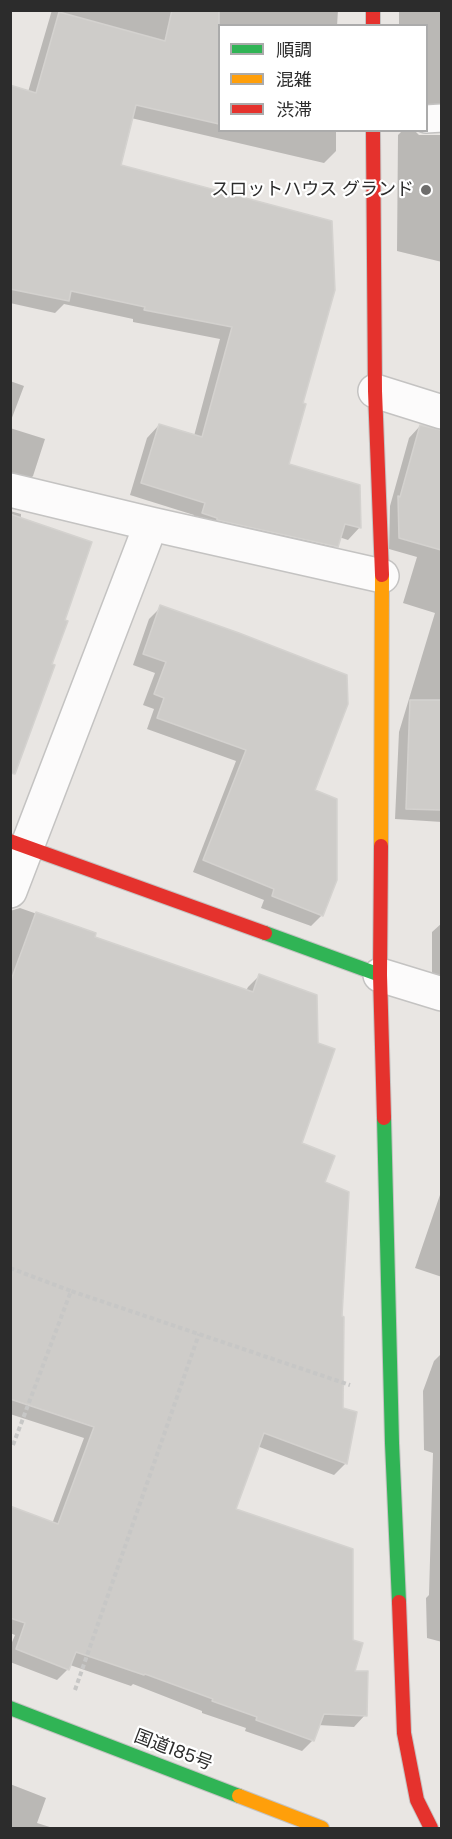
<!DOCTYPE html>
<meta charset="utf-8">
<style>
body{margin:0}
#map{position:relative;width:452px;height:1839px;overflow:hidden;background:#e9e6e3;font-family:Poppins,"Noto Sans JP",sans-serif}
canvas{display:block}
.frame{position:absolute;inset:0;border:12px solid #2c2c2c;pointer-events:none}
.legend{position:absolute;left:218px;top:24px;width:210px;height:108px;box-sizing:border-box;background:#fff;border:2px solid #ababab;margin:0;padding:8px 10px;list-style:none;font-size:18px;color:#2c2c2c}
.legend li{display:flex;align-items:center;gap:12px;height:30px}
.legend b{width:30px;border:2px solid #ababab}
</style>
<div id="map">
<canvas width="452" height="1839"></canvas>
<div class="frame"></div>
<ul class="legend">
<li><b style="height:8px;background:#30b455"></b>順調</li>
<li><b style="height:8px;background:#ff9f0a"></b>混雑</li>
<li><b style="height:8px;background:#e5322d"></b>渋滞</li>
</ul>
</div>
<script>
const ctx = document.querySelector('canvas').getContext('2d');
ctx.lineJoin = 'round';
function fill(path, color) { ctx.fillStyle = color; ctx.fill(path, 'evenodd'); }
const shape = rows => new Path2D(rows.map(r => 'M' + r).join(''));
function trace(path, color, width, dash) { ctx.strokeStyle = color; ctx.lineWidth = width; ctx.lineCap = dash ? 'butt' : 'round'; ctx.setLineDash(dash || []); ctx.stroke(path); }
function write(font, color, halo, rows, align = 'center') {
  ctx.font = font + ' Poppins,"Noto Sans JP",sans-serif'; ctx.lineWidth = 4.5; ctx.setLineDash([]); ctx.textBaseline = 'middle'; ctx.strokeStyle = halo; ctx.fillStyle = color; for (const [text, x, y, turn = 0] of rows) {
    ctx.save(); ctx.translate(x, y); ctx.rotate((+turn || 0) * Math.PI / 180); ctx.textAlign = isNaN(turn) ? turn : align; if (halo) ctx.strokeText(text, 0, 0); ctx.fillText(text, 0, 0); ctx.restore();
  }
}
fill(shape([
 [52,10,338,10,337,26,219,26,219,130,336,130,336,151,324,163,131,118,119,166,301,404,287,465,360,527,348,540,339,537,336,546,324,558,191,525,194,515,130,495,147,438,159,425,194,436,220,339,133,322,133,319,64,304,55,313,10,303,10,86,28,92],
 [399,10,442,10,442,121,426,115,426,26,399,26],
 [403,130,414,130,419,135,442,135,442,262,397,251,398,135],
 [10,381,24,386,10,423],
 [420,426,442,432,442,822,395,819,399,732,435,613,403,603,417,557,389,549,390,506,409,438],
 [10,428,45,439,33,476,22,487,10,485],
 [10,511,21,514,10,718],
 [161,607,313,791,322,915,311,926,261,908,264,900,193,872,236,761,147,729,154,709,143,705,155,673,133,665,149,619],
 [20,908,94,934,93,938,246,991,248,987,259,976,301,1144,323,1183,340,1317,342,1409,346,1463,334,1475,257,1446,234,1510,353,1672,365,1715,354,1727,318,1725,313,1740,302,1751,245,1731,246,1728,202,1713,202,1711,133,1684,131,1686,70,1665,68,1669,57,1680,10,1662,10,1647,15,1635,10,1633,10,1508,52,1524,84,1438,10,1414,10,911],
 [442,923,442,983,432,981,432,932],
 [442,1189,442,1277,415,1268],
 [442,1353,442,1642,427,1638,426,1598,429,1595,433,1453,424,1450,423,1391,434,1361],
 [10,1784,46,1798,37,1823,53,1828,10,1828]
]), '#0003');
const building = shape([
 [172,10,219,10,219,124,136,105,121,165,332,221,335,290,303,403,306,404,289,464,360,485,361,528,345,524,338,547,217,520,217,518,202,513,205,503,141,483,159,424,202,437,232,327,144,310,145,307,71,291,69,301,10,289,10,85,36,93,59,12,165,41,172,10],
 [420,425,441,430,441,550,399,538,398,496,400,497,420,425],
 [10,514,92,542,65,620,68,621,52,664,55,665,15,774,10,773,10,514],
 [160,605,239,633,347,675,348,704,315,790,337,799,337,880,323,916,272,896,274,889,203,860,246,750,157,718,164,698,154,694,166,662,143,654,160,605],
 [410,700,441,700,441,810,406,809,410,700],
 [36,912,96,933,95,937,253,992,259,974,317,995,318,1043,335,1049,302,1143,335,1156,325,1182,349,1192,342,1316,344,1317,343,1408,357,1412,347,1464,264,1433,236,1509,353,1549,353,1640,363,1643,355,1671,368,1671,367,1716,324,1714,314,1741,256,1720,257,1717,212,1701,213,1699,145,1674,144,1675,76,1652,69,1670,16,1649,25,1623,10,1618,10,1506,58,1524,94,1427,10,1399,10,983,36,912]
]);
fill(building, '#ceccc9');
trace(building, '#d4d2cf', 1.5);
const lane = shape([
 [426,119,442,118]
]);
const street = shape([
 [375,391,442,412],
 [10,490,151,524,382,576],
 [10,891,151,524],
 [380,975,442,994]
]);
const fast = shape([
 [265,933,380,975],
 [384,1118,392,1443,399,1602],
 [10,1708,239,1796]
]);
const slow = shape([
 [381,846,382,575],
 [239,1796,322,1828]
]);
const jam = shape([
 [373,10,373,26],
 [373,130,375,391,382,575],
 [10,841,265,933],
 [381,846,380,975,384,1118],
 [399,1602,404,1733,417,1800,431,1828]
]);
trace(lane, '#c4c3c2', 30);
trace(street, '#c4c3c2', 36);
trace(fast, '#c4c3c2', 16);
trace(slow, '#c4c3c2', 16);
trace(jam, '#c4c3c2', 16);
trace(shape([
 [10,1268,71,1291],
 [13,1445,71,1291,350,1385],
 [75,1690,199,1334]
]), '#c7c7c6', 4, [4.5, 3]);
trace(lane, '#fcfbfb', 27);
trace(street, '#fcfbfb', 33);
trace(fast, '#30b455', 14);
trace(slow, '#ff9f0a', 14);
trace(jam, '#e5322d', 14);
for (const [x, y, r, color] of [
 [426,190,6,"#6e6d6c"]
]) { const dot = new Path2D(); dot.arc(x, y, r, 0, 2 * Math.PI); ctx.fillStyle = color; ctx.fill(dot); trace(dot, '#fff', 2); }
write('18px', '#2c2c2c', '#fff', [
 ["スロットハウス グランド",414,190]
], 'right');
write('18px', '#2c2c2c', '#fff', [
 ["国道185号",173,1751,21]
]);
</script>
